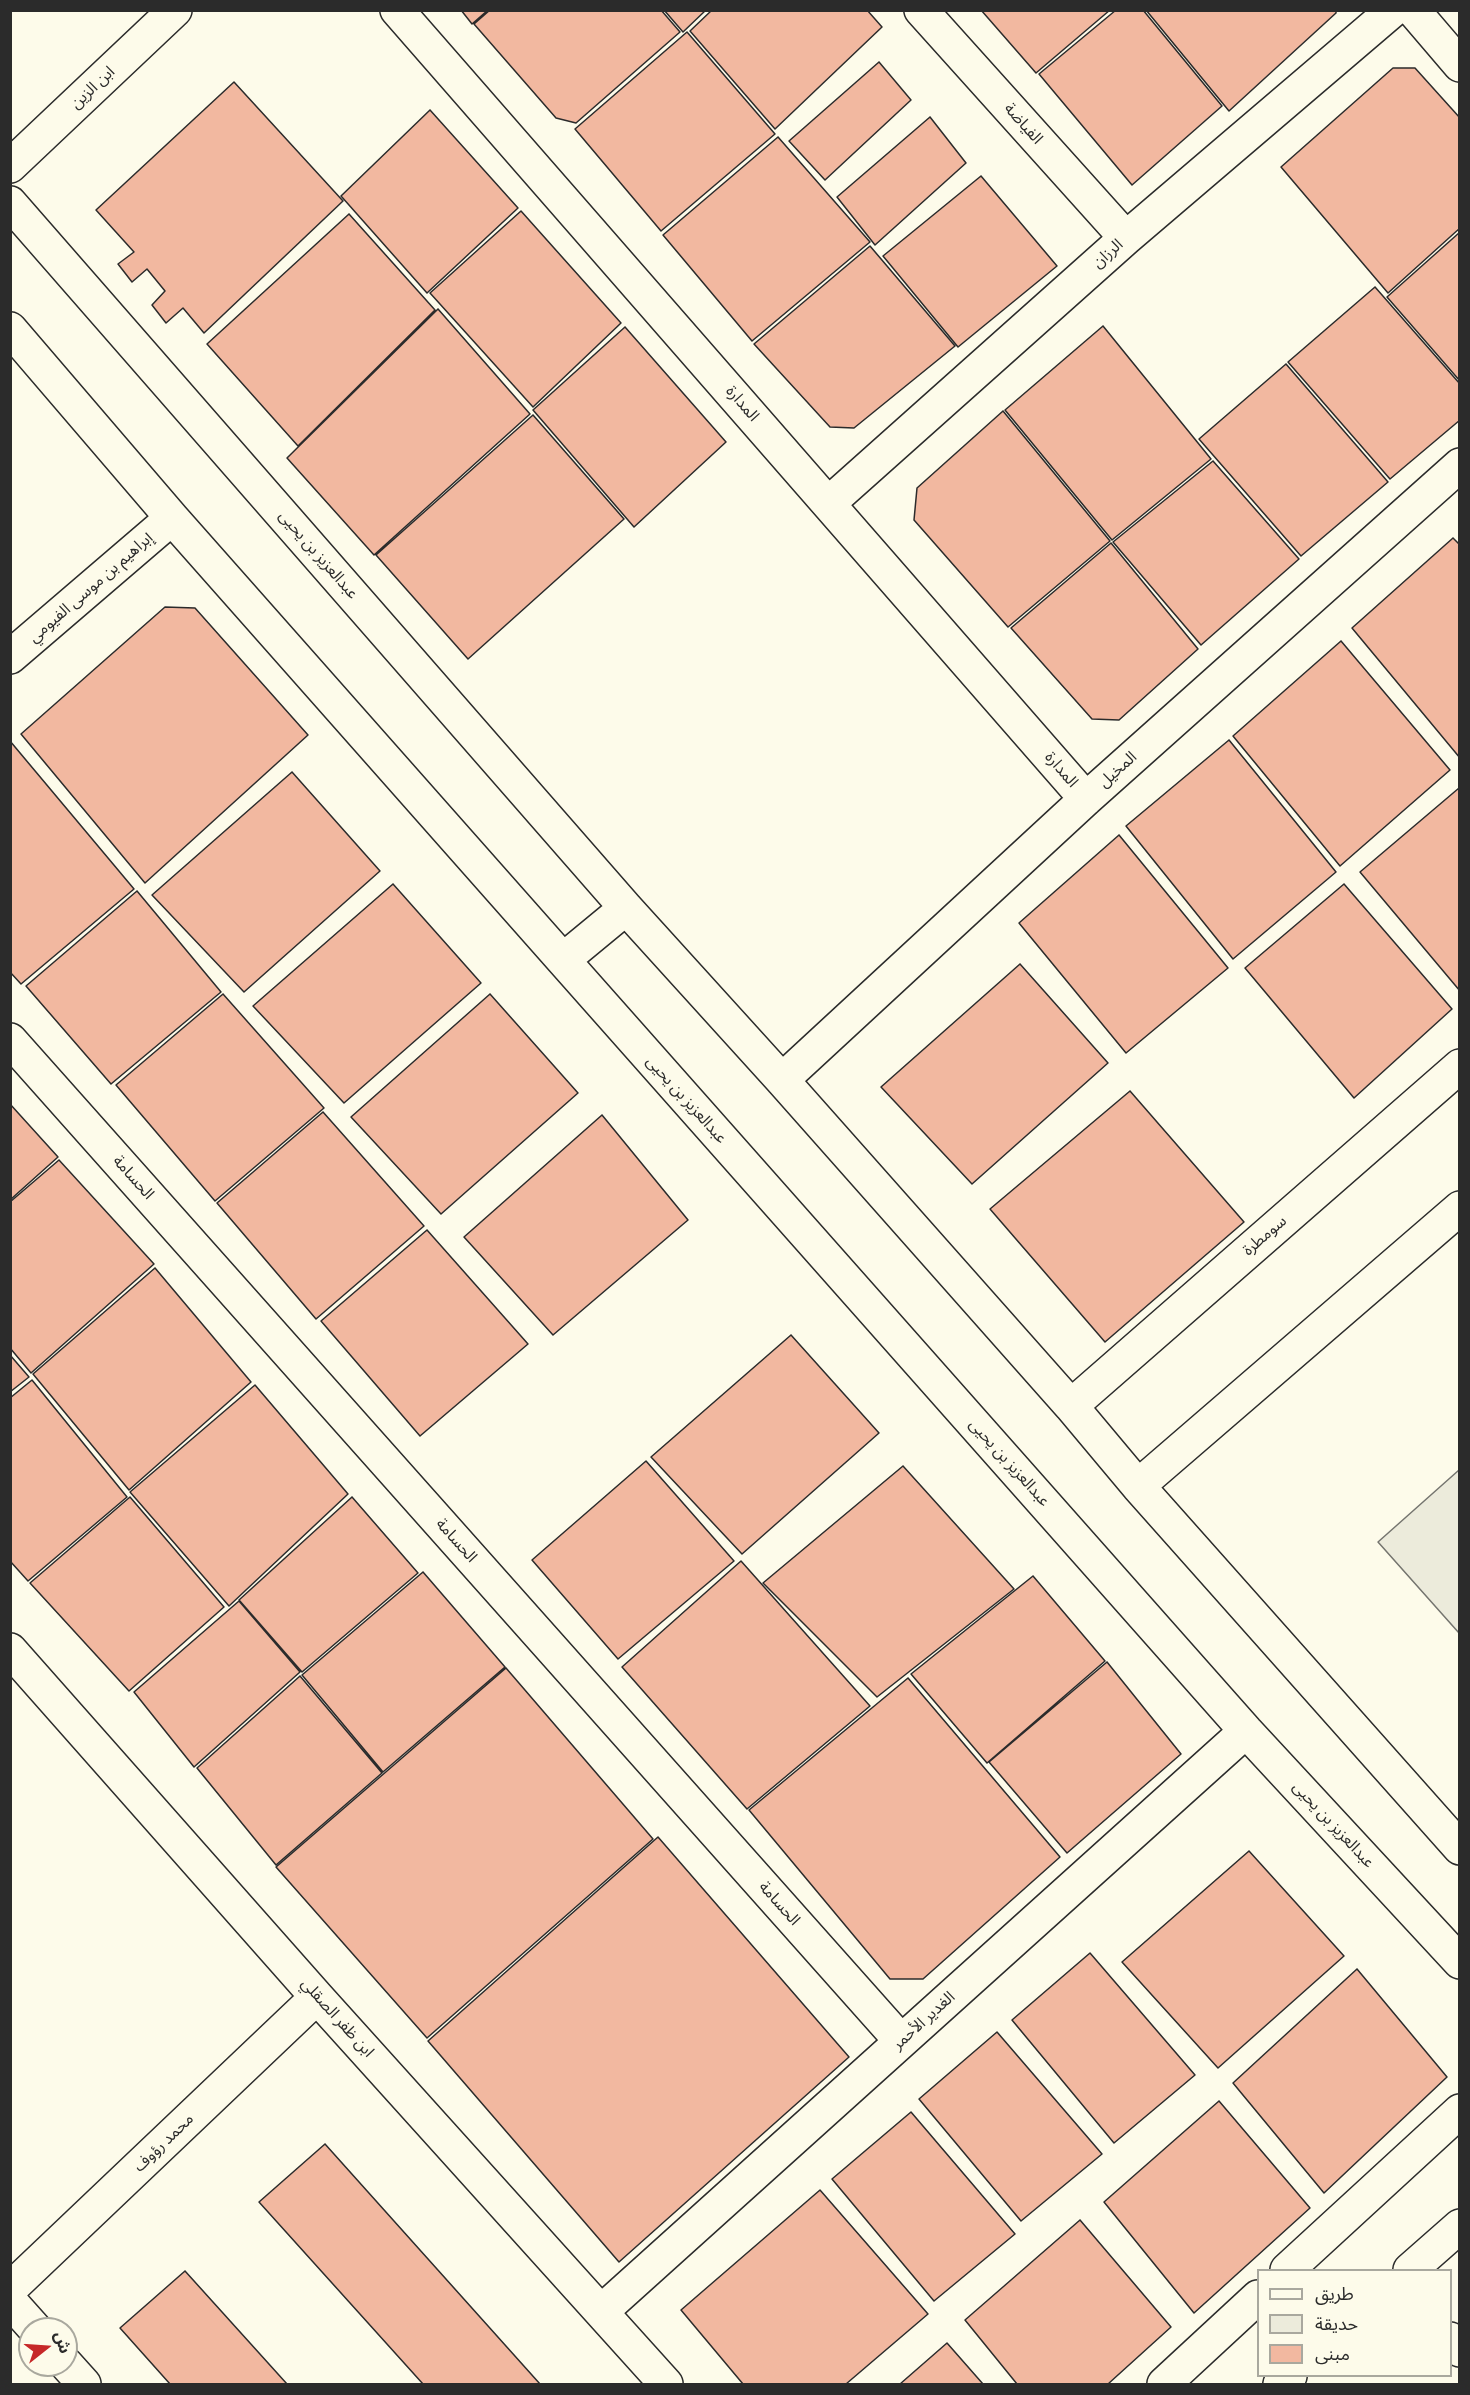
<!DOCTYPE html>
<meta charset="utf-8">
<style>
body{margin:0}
#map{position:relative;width:1470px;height:2395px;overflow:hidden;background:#fdfbea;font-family:"Archivo Narrow","Noto Sans Arabic",sans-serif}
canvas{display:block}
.frame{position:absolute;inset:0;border:12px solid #2b2b2b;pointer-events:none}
.legend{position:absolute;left:1257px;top:2269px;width:195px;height:108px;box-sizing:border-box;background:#fdfbea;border:2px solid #a9a89e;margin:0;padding:8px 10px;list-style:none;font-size:18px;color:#2b2b2b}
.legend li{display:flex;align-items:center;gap:12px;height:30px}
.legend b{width:30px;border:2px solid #a9a89e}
.north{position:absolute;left:18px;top:2317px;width:60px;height:60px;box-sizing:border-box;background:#fdfbea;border:2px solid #a9a89e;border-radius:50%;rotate:73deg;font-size:16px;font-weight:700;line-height:24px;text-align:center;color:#2b2b2b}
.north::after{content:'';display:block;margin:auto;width:21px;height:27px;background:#c62828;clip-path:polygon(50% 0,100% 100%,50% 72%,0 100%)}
</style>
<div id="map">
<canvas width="1470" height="2395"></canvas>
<div class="frame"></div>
<ul class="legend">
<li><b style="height:8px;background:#fdfbea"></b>طريق</li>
<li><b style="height:16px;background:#ecebdb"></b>حديقة</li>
<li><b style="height:16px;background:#f2b8a0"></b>مبنى</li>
</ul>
<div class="north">ش</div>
</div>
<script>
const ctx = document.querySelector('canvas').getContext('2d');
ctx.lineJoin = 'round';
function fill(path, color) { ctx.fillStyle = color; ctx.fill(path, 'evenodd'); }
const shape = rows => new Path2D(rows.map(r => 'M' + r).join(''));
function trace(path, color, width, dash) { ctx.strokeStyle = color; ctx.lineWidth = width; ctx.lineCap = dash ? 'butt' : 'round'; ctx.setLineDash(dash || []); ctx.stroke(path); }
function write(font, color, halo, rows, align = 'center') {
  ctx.font = font + ' "Archivo Narrow","Noto Sans Arabic",sans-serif'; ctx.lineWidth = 4.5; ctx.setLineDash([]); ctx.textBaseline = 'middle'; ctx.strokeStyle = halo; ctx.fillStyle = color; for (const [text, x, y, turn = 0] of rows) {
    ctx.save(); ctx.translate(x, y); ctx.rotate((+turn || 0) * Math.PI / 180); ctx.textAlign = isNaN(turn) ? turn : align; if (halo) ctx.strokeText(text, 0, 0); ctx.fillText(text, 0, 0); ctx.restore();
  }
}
const green = shape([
 [1459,1470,1459,1633,1378,1542,1459,1470]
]);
fill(green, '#ecebdb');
trace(green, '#74746e', 1.5);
const building = shape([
 [461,10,488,10,472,24,461,10],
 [490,10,661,10,680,32,576,123,556,118,474,24,490,10],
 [664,10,706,10,683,32,664,10],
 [712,10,867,10,882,27,775,129,690,31,712,10],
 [981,10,1110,10,1036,73,981,10],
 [1116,10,1143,10,1222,106,1132,185,1039,74,1116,10],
 [1146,10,1336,10,1336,13,1229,111,1146,10],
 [687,32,775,134,661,231,575,129,687,32],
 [879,62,911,100,825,180,789,141,879,62],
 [1393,68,1415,68,1460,118,1460,228,1388,293,1281,167,1393,68],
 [234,82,343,201,204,333,183,308,166,323,152,305,165,291,147,269,132,282,118,264,134,252,96,210,234,82],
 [430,110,518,208,427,293,341,196,430,110],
 [930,117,966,163,875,245,837,197,930,117],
 [778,137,870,242,752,341,663,235,778,137],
 [981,176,1057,266,958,347,883,256,981,176],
 [521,211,621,323,533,407,430,293,521,211],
 [349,214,435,310,298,446,207,344,349,214],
 [1460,232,1460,381,1387,297,1460,232],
 [870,246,955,346,854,428,830,427,754,344,870,246],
 [1375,287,1460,384,1460,420,1390,479,1288,362,1375,287],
 [438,309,530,414,374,555,287,458,438,309],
 [1103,326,1211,459,1112,540,1005,410,1103,326],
 [625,327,726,442,634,527,533,410,625,327],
 [1286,364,1388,482,1301,556,1199,439,1286,364],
 [1003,411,1110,541,1008,627,914,520,917,488,1003,411],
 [533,415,624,519,468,659,376,555,533,415],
 [1213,461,1299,559,1201,645,1113,542,1213,461],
 [1453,538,1460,545,1460,758,1352,628,1453,538],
 [1111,543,1198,649,1119,720,1092,719,1011,628,1111,543],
 [165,607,195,608,308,735,145,883,21,734,165,607],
 [1341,641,1450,770,1340,866,1233,736,1341,641],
 [1229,740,1336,872,1233,959,1126,826,1229,740],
 [10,741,134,889,21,984,10,972,10,741],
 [292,772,380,871,244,992,152,895,292,772],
 [1459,788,1460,789,1460,991,1360,872,1459,788],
 [1119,835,1228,968,1126,1053,1019,923,1119,835],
 [393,884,481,983,344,1103,253,1006,393,884],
 [1344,884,1452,1009,1354,1098,1245,968,1344,884],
 [137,891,221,992,111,1084,26,986,137,891],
 [1020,964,1108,1063,972,1184,881,1087,1020,964],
 [223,994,324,1108,215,1201,116,1085,223,994],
 [490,994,578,1093,441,1214,351,1117,490,994],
 [1130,1091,1244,1222,1105,1342,990,1209,1130,1091],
 [10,1104,58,1157,10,1200,10,1104],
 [323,1112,424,1226,316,1319,217,1203,323,1112],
 [602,1115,688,1220,553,1335,464,1237,602,1115],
 [59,1160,154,1264,31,1373,10,1348,10,1202,59,1160],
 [427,1230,528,1344,420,1436,321,1321,427,1230],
 [155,1268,251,1382,129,1490,33,1374,155,1268],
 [791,1335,879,1433,742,1554,651,1457,791,1335],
 [10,1355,29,1377,10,1392,10,1355],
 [32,1380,127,1497,28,1581,10,1561,10,1398,32,1380],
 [255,1385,348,1494,229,1606,130,1492,255,1385],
 [646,1461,734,1561,618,1659,532,1560,646,1461],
 [903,1466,1014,1589,877,1697,763,1583,903,1466],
 [130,1497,224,1607,129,1691,30,1583,130,1497],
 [352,1497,418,1573,302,1672,239,1600,352,1497],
 [741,1561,870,1706,747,1809,622,1667,741,1561],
 [423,1572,505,1667,383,1772,302,1675,423,1572],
 [1033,1576,1105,1661,987,1763,911,1674,1033,1576],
 [239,1601,300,1672,194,1767,134,1692,239,1601],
 [1107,1662,1181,1754,1067,1853,989,1762,1107,1662],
 [506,1668,653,1839,427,2038,276,1867,506,1668],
 [300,1676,382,1773,276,1865,197,1768,300,1676],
 [908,1678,1060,1857,923,1979,890,1979,749,1810,908,1678],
 [658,1837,849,2057,619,2262,428,2041,658,1837],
 [1249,1851,1344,1956,1218,2068,1122,1962,1249,1851],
 [1090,1953,1195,2075,1114,2143,1012,2020,1090,1953],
 [1357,1969,1447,2077,1324,2193,1233,2083,1357,1969],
 [997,2032,1102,2154,1021,2221,919,2099,997,2032],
 [1219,2101,1310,2208,1194,2313,1104,2202,1219,2101],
 [911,2112,1015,2234,934,2301,832,2179,911,2112],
 [325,2144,540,2384,423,2384,259,2202,325,2144],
 [820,2190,928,2314,846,2384,743,2384,681,2310,820,2190],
 [1080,2220,1171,2327,1108,2384,1017,2384,965,2320,1080,2220],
 [185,2271,287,2384,170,2384,120,2328,185,2271],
 [947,2343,983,2384,900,2384,947,2343]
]);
fill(building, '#f2b8a0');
trace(building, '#2b2b2b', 1.5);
const minor = shape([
 [397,10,1086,799],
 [921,10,1126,238],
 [1413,10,1460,65],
 [10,166,175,10],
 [10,203,626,908,782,1080,1071,1406,1138,1486,1460,1848],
 [10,329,172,518,563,960,1246,1731,1460,1962],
 [829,503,1126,238,1393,10],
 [10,657,172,518],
 [563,960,626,908],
 [10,1040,901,2041],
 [782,1080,1086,799,1460,465],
 [1071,1406,1460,1066],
 [1138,1486,1460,1208],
 [10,1650,317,1997,666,2384],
 [1287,2270,1460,2111],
 [1410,2270,1460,2226],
 [10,2289,317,1997],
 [10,2301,35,2329],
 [602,2311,1246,1731],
 [1450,2339,1460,2350],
 [66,2364,84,2384],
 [1164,2384,1258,2297],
 [1280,2384,1290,2376]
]);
trace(minor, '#2b2b2b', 36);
trace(minor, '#fdfbea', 33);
write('16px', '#2b2b2b', '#fdfbea', [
 ["ابن الزين",93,88,-43],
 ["الفياضة",1023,124,48],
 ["الرزان",1108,254,-42],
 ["المدارة",742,404,49],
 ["عبدالعزيز بن يحيى",318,555,49],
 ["إبراهيم بن موسى الفيومي",91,588,-41],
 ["المدارة",1061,770,49],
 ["المخيل",1118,770,-42],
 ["عبدالعزيز بن يحيى",686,1100,48],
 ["الحسامة",133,1178,48],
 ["سومطرة",1265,1236,-41],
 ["عبدالعزيز بن يحيى",1009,1463,48],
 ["الحسامة",456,1541,48],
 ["عبدالعزيز بن يحيى",1333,1825,47],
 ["الحسامة",779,1904,48],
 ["ابن ظفر الصقلي",337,2018,48],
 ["الغدير الأحمر",924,2021,-42],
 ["محمد رؤوف",164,2143,-44]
]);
</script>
